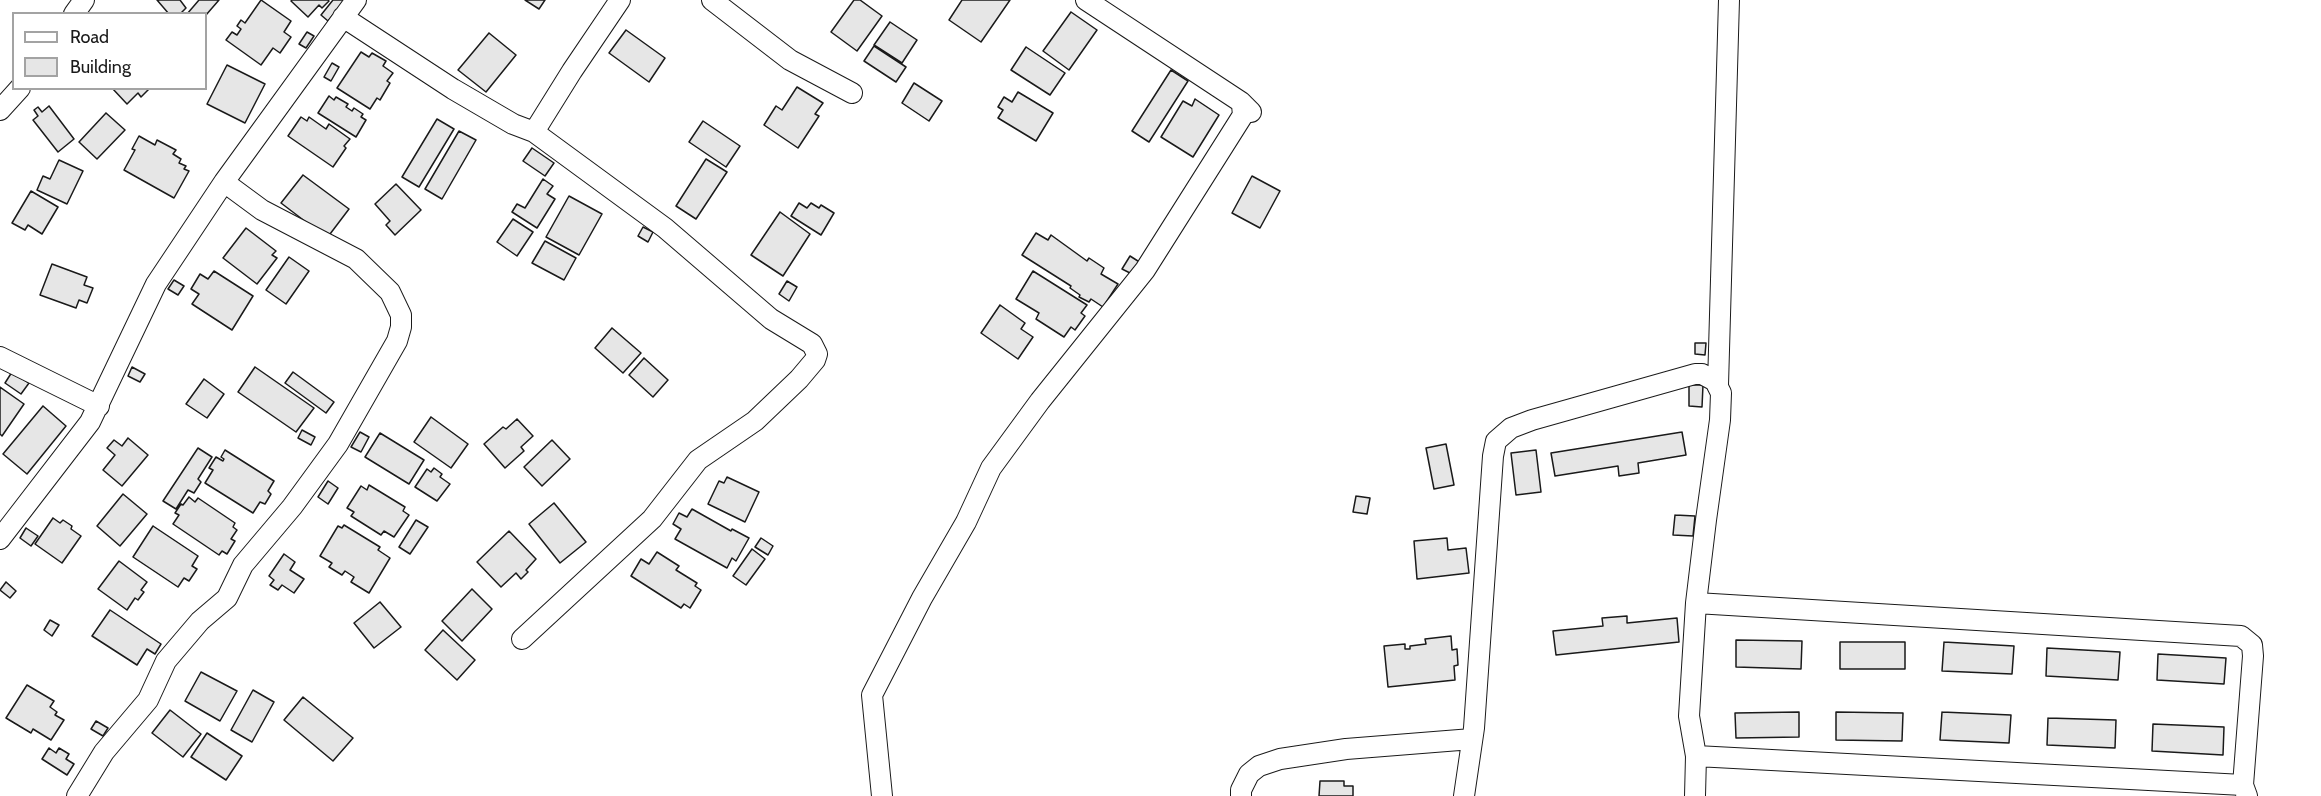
<!DOCTYPE html>
<style>
body{margin:0}
#map{position:relative;width:2321px;height:796px;overflow:hidden;background:#fff;font-family:Cabin,sans-serif}
canvas{display:block}
.legend{position:absolute;left:12px;top:12px;width:195px;height:78px;box-sizing:border-box;background:#fff;border:2px solid #a3a3a3;margin:0;padding:8px 10px;list-style:none;font-size:18px;color:#1a1a1a}
.legend li{display:flex;align-items:center;gap:12px;height:30px}
.legend b{width:30px;border:2px solid #a3a3a3}
</style>
<div id="map">
<canvas width="2321" height="796"></canvas>
<ul class="legend">
<li><b style="height:8px;background:#fff"></b>Road</li>
<li><b style="height:16px;background:#e6e6e6"></b>Building</li>
</ul>
</div>
<script>
const ctx = document.querySelector('canvas').getContext('2d');
ctx.lineJoin = 'round';
function fill(path, color) { ctx.fillStyle = color; ctx.fill(path, 'evenodd'); }
const shape = rows => new Path2D(rows.map(r => 'M' + r).join(''));
function trace(path, color, width, dash) { ctx.strokeStyle = color; ctx.lineWidth = width; ctx.lineCap = dash ? 'butt' : 'round'; ctx.setLineDash(dash || []); ctx.stroke(path); }
const building = shape([
 [157,0,180,0,186,8,180,14,169,14,157,0],
 [199,0,219,0,206,15,206,14,187,14,199,0],
 [261,0,291,21,284,32,291,37,280,53,273,48,261,65,226,40,232,32,237,35,241,29,237,26,241,20,245,23,261,0],
 [292,0,328,0,329,1,322,8,319,5,308,17,291,1,292,0],
 [333,0,345,0,328,21,321,15,333,0],
 [525,0,545,0,539,9,525,0],
 [854,0,860,0,882,16,857,51,831,32,854,0],
 [962,0,1010,0,981,42,949,20,962,0],
 [1071,12,1097,30,1069,70,1043,51,1071,12],
 [890,22,917,40,902,63,874,45,890,22],
 [626,30,665,58,649,82,609,53,626,30],
 [307,32,314,36,306,48,299,44,307,32],
 [489,33,516,55,486,92,458,70,489,33],
 [874,46,906,67,896,82,864,61,874,46],
 [1026,47,1065,73,1050,95,1011,70,1026,47],
 [361,52,369,57,372,53,386,61,383,66,393,73,387,81,390,83,380,100,377,98,370,109,337,88,361,52],
 [332,63,339,67,331,81,324,77,332,63],
 [227,65,265,84,245,123,207,104,227,65],
 [1171,70,1188,81,1149,142,1132,131,1171,70],
 [914,83,942,101,929,121,902,103,914,83],
 [797,87,823,103,815,114,819,116,798,148,764,125,776,106,782,110,797,87],
 [112,88,150,88,141,97,138,93,127,104,112,88],
 [1018,92,1053,113,1036,141,998,118,1003,110,998,107,1004,97,1012,102,1018,92],
 [329,96,334,100,336,97,348,104,346,107,352,111,354,108,363,114,361,117,366,120,356,137,318,113,329,96],
 [1195,99,1219,115,1193,157,1161,137,1183,101,1192,106,1195,99],
 [49,106,74,139,58,152,33,120,38,116,34,110,38,107,42,112,49,106],
 [106,113,125,130,97,159,79,142,106,113],
 [301,117,307,121,309,117,326,129,329,124,350,139,344,146,346,148,333,167,288,136,301,117],
 [437,119,454,129,419,187,402,177,437,119],
 [703,121,740,146,726,167,689,142,703,121],
 [459,131,476,140,442,199,425,189,459,131],
 [139,136,155,145,157,140,176,150,173,154,181,159,179,163,186,166,184,169,189,171,174,198,124,170,135,150,132,149,139,136],
 [532,148,554,163,545,176,523,161,532,148],
 [706,159,727,172,696,219,676,206,706,159],
 [59,160,83,171,67,204,37,190,43,176,50,179,59,160],
 [303,175,349,209,327,238,281,203,303,175],
 [1252,176,1280,191,1260,228,1232,213,1252,176],
 [543,179,553,186,547,194,555,199,537,228,512,212,517,204,525,208,543,179],
 [396,184,421,210,395,235,386,225,390,221,375,204,396,184],
 [31,191,58,207,42,234,28,225,25,230,12,223,31,191],
 [569,196,602,214,579,255,546,237,569,196],
 [799,203,807,208,811,203,819,208,821,205,834,213,821,235,791,216,799,203],
 [780,212,810,234,783,276,751,255,780,212],
 [513,219,533,232,517,256,497,242,513,219],
 [643,227,653,232,648,242,638,236,643,227],
 [246,228,276,251,272,255,277,258,257,284,223,258,246,228],
 [1036,233,1048,240,1051,235,1087,261,1089,258,1104,268,1101,274,1118,284,1103,307,1091,299,1089,302,1079,297,1080,295,1070,288,1071,286,1022,255,1036,233],
 [545,241,576,258,564,280,532,263,545,241],
 [1130,256,1141,263,1134,275,1122,269,1130,256],
 [289,257,309,271,286,304,266,290,289,257],
 [52,264,87,277,84,285,93,288,87,303,79,300,76,308,40,295,52,264],
 [214,271,253,296,232,330,192,304,199,294,191,289,200,274,208,279,214,271],
 [1033,271,1087,305,1081,313,1085,316,1075,330,1071,327,1064,337,1036,319,1039,313,1016,299,1033,271],
 [174,280,184,286,178,295,168,289,174,280],
 [787,281,797,287,789,301,779,294,787,281],
 [1000,305,1025,323,1021,329,1033,337,1018,359,981,333,1000,305],
 [612,328,641,353,623,373,595,348,612,328],
 [1695,343,1706,343,1705,355,1695,354,1695,343],
 [644,358,668,380,653,397,629,375,644,358],
 [132,367,145,374,140,382,128,376,132,367],
 [255,367,314,408,296,432,238,392,255,367],
 [12,372,29,383,21,394,5,383,12,372],
 [293,372,334,402,326,413,285,383,293,372],
 [204,379,224,394,207,418,186,404,204,379],
 [1689,385,1703,385,1702,407,1689,406,1689,385],
 [0,387,24,404,2,436,0,434,0,387],
 [43,406,66,426,27,474,3,454,43,406],
 [431,417,468,444,451,468,414,442,431,417],
 [517,419,533,436,521,447,524,451,505,468,484,444,503,427,506,429,517,419],
 [302,430,315,437,311,445,298,438,302,430],
 [360,432,369,437,361,452,351,447,360,432],
 [1682,432,1686,455,1638,463,1639,473,1619,476,1618,466,1555,476,1551,453,1682,432],
 [380,433,424,460,409,484,365,457,380,433],
 [128,438,148,455,122,486,103,470,115,455,107,448,114,440,122,446,128,438],
 [552,440,570,459,542,486,524,467,552,440],
 [1446,444,1454,485,1434,489,1426,448,1446,444],
 [198,448,212,457,198,479,201,482,194,493,188,490,176,509,163,501,198,448],
 [225,450,274,481,268,491,271,494,265,504,260,502,253,513,205,483,213,470,209,468,216,457,223,461,224,459,221,457,225,450],
 [1536,450,1541,492,1516,495,1511,453,1536,450],
 [434,468,442,474,440,477,450,484,437,501,415,487,427,469,431,472,434,468],
 [727,477,759,492,745,522,708,504,719,481,724,483,727,477],
 [328,481,338,488,328,504,318,497,328,481],
 [369,485,405,507,403,511,409,515,394,537,384,531,381,535,351,516,354,512,347,508,361,486,367,490,369,485],
 [123,494,147,514,120,546,97,526,123,494],
 [1356,496,1370,498,1367,514,1353,512,1356,496],
 [189,497,195,502,198,498,235,523,233,527,237,530,231,539,235,541,227,554,222,551,219,555,173,524,179,515,175,513,181,504,183,505,189,497],
 [554,503,586,542,560,563,529,524,554,503],
 [692,509,731,531,732,529,749,538,736,561,732,558,727,568,675,539,681,529,673,524,679,513,687,517,692,509],
 [1675,515,1695,516,1693,536,1673,535,1675,515],
 [53,518,60,523,63,520,72,526,71,529,81,536,62,563,35,544,53,518],
 [416,520,428,527,410,554,399,547,416,520],
 [344,525,380,547,378,550,390,558,369,593,351,582,354,577,345,571,342,575,329,567,332,563,320,556,338,526,342,528,344,525],
 [153,526,198,556,192,566,197,569,189,581,184,578,178,587,133,557,153,526],
 [26,528,38,536,31,546,20,538,26,528],
 [509,531,536,559,526,570,528,572,521,579,516,573,501,587,477,562,509,531],
 [761,538,773,546,768,555,755,547,761,538],
 [1447,538,1448,550,1466,548,1469,573,1417,579,1414,541,1447,538],
 [752,549,765,559,746,585,733,576,752,549],
 [657,552,679,566,676,570,697,583,695,586,701,590,690,608,684,604,681,608,631,576,641,559,649,564,657,552],
 [284,554,295,562,290,570,304,579,294,593,282,585,278,590,270,585,274,580,269,576,284,554],
 [119,561,147,582,141,590,144,592,138,600,135,598,127,610,98,589,119,561],
 [6,582,16,591,10,598,0,590,6,582],
 [472,589,492,609,462,641,442,621,472,589],
 [380,602,401,627,374,648,354,623,380,602],
 [110,610,161,644,155,654,147,649,137,665,92,636,110,610],
 [1627,616,1627,623,1677,618,1679,642,1556,655,1553,631,1603,626,1602,618,1627,616],
 [50,620,59,625,52,636,44,630,50,620],
 [443,630,475,660,457,680,425,650,443,630],
 [1451,636,1452,650,1457,649,1458,665,1454,666,1455,680,1388,687,1384,646,1405,644,1405,649,1410,649,1410,646,1426,644,1425,639,1451,636],
 [1736,640,1802,641,1801,669,1736,667,1736,640],
 [1840,642,1905,642,1905,669,1840,669,1840,642],
 [1944,642,2014,646,2012,674,1942,671,1944,642],
 [2047,648,2120,652,2118,680,2046,676,2047,648],
 [2158,654,2226,658,2224,684,2157,680,2158,654],
 [201,672,237,691,220,721,185,701,201,672],
 [27,685,54,701,50,707,57,712,55,715,64,720,51,740,33,729,31,733,6,718,27,685],
 [253,690,274,702,252,742,231,730,253,690],
 [303,697,353,738,333,761,284,720,303,697],
 [170,710,201,734,183,757,152,733,170,710],
 [1799,712,1799,737,1736,738,1735,713,1799,712],
 [1836,712,1903,713,1902,741,1836,740,1836,712],
 [1942,712,2011,715,2009,743,1940,740,1942,712],
 [2048,718,2116,720,2115,748,2047,745,2048,718],
 [96,721,108,728,103,736,91,729,96,721],
 [2153,724,2224,727,2223,755,2152,751,2153,724],
 [207,733,242,756,226,780,191,757,207,733],
 [49,748,56,753,59,748,69,754,66,759,74,764,67,775,42,759,49,748],
 [1320,781,1344,781,1344,786,1353,786,1353,796,1319,796,1320,781]
]);
fill(building, '#e6e6e6');
trace(building, '#1a1a1a', 1.5);
const minor = shape([
 [712,0,790,60,852,93],
 [1086,0,1241,102,1251,112,1249,110],
 [74,14,84,0],
 [343,17,453,89,513,124,534,132,665,228,771,319,812,344,817,354,815,360,799,379,755,421,698,460,652,519,522,639],
 [0,110,20,88],
 [534,132,572,71,620,0],
 [0,357,99,406],
 [1718,385,1729,0],
 [0,539,90,422,156,284,224,182,356,0],
 [1696,603,2241,636,2252,645,2253,656,2243,785,2247,796],
 [1696,756,2243,785],
 [77,796,104,752,148,700,166,661,200,621,227,598,243,565,292,507,338,444,397,341,401,327,401,315,390,292,356,259,262,210,224,182],
 [882,796,872,695,922,598,966,522,991,468,1040,401,1145,270,1243,115,1242,105],
 [1241,796,1241,790,1249,774,1259,766,1280,759,1346,749,1472,739],
 [1464,796,1474,728,1493,456,1496,441,1511,428,1532,420,1695,374,1702,374,1715,381,1721,393,1720,420,1706,520,1696,603,1689,716,1696,756,1695,796]
]);
trace(minor, '#1a1a1a', 22);
trace(minor, '#fff', 20);
</script>
